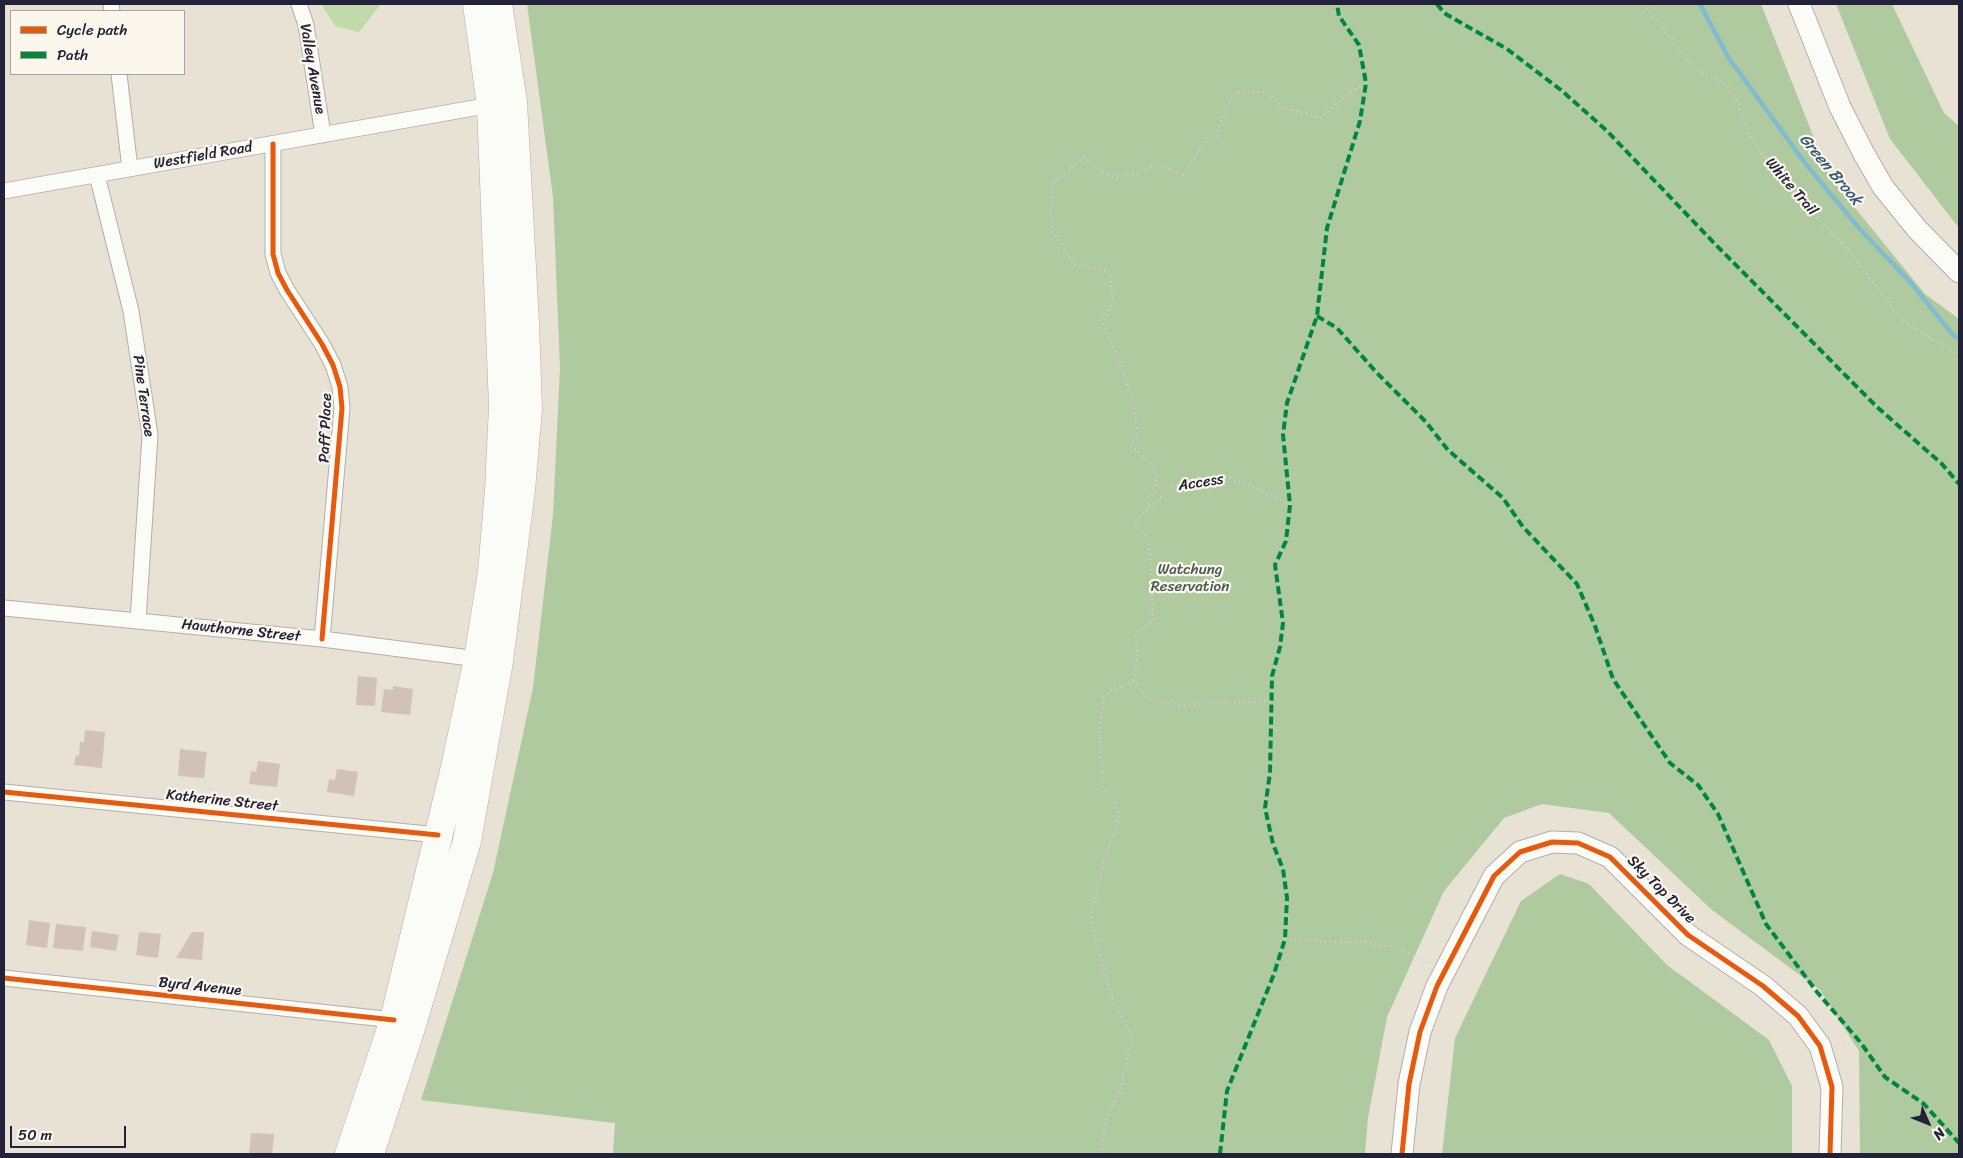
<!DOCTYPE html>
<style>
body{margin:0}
#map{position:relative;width:1963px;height:1158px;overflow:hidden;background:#e7e2d3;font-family:Sriracha,sans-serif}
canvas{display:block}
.frame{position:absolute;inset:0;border:5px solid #22223b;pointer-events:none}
.legend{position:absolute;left:10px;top:10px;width:175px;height:65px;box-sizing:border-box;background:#fbf7ec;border:1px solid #a4a2a5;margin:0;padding:6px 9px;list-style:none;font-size:15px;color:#22223b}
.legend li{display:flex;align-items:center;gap:10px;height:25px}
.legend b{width:25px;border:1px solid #a4a2a5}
.north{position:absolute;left:1903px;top:1098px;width:50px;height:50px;-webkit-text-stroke:4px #fbf7ec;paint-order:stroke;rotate:134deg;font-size:14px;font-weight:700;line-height:20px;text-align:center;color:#22223b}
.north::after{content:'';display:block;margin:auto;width:18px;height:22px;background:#22223b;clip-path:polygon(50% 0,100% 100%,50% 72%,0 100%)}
.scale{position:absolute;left:10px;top:1126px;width:116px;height:22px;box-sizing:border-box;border:2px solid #22223b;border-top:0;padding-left:6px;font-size:15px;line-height:18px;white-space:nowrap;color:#22223b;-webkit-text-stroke:4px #fbf7ec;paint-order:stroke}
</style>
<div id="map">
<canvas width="1963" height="1158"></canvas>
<div class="frame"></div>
<ul class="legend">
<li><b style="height:6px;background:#e8590c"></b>Cycle path</li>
<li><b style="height:6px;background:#00873e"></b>Path</li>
</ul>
<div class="north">N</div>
<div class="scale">50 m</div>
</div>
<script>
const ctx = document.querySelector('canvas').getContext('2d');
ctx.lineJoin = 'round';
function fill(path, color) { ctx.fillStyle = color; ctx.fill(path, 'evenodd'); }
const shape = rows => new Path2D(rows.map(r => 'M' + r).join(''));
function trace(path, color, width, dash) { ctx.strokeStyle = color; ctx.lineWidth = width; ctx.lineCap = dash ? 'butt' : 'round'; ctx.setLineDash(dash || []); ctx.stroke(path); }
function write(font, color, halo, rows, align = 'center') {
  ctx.font = font + ' Sriracha,sans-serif'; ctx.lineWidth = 4.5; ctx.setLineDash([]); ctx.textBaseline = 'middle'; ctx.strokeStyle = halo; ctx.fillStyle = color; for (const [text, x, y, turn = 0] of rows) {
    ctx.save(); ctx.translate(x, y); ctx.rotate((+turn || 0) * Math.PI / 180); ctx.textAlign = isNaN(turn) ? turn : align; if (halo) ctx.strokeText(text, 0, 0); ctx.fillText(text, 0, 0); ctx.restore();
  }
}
fill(shape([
 [321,4,381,4,359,32,335,26]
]), '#c0dba9');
fill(shape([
 [527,4,1761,4,1829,176,1925,294,1959,319,1959,1154,1860,1154,1859,1051,1820,990,1712,910,1609,813,1542,804,1504,818,1444,891,1387,1017,1368,1118,1365,1154,613,1154,615,1123,421,1100,493,873,533,688,553,515,560,368,553,197],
 [1836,4,1892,4,1944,113,1959,126,1959,228,1890,139],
 [1560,874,1589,884,1667,965,1769,1040,1792,1086,1792,1154,1442,1154,1455,1038,1521,901]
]), '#aeca9e');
trace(shape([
 [1700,4,1728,57,1805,163,1858,227,1911,283,1953,335,1959,339]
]), '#80bcd1', 4.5);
fill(shape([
 [358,676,377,678,375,706,356,705],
 [393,686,413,689,410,715,381,712,384,689,393,690],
 [85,730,105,732,102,768,74,765,76,755,79,756,80,742,84,742],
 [180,749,207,752,204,778,178,776],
 [258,761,280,764,277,787,249,784,251,771,256,772],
 [337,769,358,772,354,796,327,792,329,779,335,780],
 [29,920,50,923,47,948,26,945],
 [56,924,86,927,83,951,53,948],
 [92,931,119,935,116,951,90,947],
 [139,932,161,934,158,958,136,955],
 [192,932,204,932,202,960,176,958],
 [251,1133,274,1134,272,1154,249,1154]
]), '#d2c1b7');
const street = shape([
 [111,4,112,11],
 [299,4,306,25,323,135],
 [119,74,130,169],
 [273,144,273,254,278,273,287,290,322,344,333,365,340,387,342,408,322,639],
 [97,175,131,311,150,435,138,621],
 [4,191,491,105],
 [4,608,322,639,478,659],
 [4,792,438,835],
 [4,978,394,1020]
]);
const secondary = shape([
 [1799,4,1840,107,1864,154,1883,187,1917,229,1959,272],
 [1402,1154,1409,1084,1420,1032,1437,986,1494,876,1520,852,1552,842,1578,843,1610,857,1688,935,1763,986,1798,1016,1820,1046,1832,1087,1830,1154]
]);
const highway = shape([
 [349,1154,394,1020,456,763,478,659,492,572,499,490,503,406,491,105,477,4],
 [370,1154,410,1031,467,841,499,661,521,490,528,409,525,323,513,102,498,4]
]);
trace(street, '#b2afa8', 17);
trace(secondary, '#b2afa8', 23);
trace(highway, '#b2afa8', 29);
trace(shape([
 [1644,4,1685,57,1700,72,1714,77,1726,86,1737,100,1748,133,1775,173,1848,250,1903,321,1933,340,1948,347,1959,356],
 [1146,511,1173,486,1199,479,1226,476,1251,486,1290,505],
 [1133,681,1147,698,1179,705,1271,701],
 [1285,939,1308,941,1360,942,1397,947,1429,963],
 [1838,1044,1861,1043],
 [1104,1154,1101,1147,1106,1120,1121,1088,1132,1036,1112,998,1090,920,1106,853,1120,817,1113,798,1102,786,1102,770,1099,728,1104,698,1110,691,1133,681,1138,653,1135,635,1153,621,1151,566,1148,538,1135,523,1145,512,1158,477,1150,463,1131,445,1138,434,1132,397,1103,322,1113,302,1110,272,1075,265,1052,231,1051,186,1083,157,1109,176,1133,175,1156,164,1183,175,1205,142,1218,137,1219,127,1228,105,1237,92,1266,92,1283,108,1321,118,1346,95,1366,83]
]), '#d2d1cf', 2.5, [1, 4]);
trace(street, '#fbfbf8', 15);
trace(secondary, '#fbfbf8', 21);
trace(highway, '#fbfbf8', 28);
trace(shape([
 [1437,4,1444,13,1507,49,1561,90,1607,131,1715,244,1877,407,1942,464,1959,484],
 [1317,316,1337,328,1376,372,1426,422,1448,450,1503,498,1523,527,1577,584,1595,626,1613,679,1670,763,1698,785,1718,814,1766,924,1817,992,1861,1043,1885,1077,1924,1104,1959,1143],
 [1220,1154,1227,1091,1274,974,1285,939,1287,898,1283,869,1273,844,1265,808,1270,773,1272,676,1280,647,1283,623,1275,565,1286,541,1290,505,1283,435,1287,403,1317,316,1327,228,1360,121,1366,83,1359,45,1339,16,1337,4]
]), '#00873e', 4, [8, 4]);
trace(shape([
 [273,144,273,254,278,273,287,290,322,344,333,365,340,387,342,408,322,639],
 [4,792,438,835],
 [4,978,394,1020],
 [1402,1154,1409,1084,1420,1032,1437,986,1494,876,1520,852,1552,842,1578,843,1610,857,1688,935,1763,986,1798,1016,1820,1046,1832,1087,1830,1154]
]), '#e8590c', 5);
write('15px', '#22223b', '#fbf7ec', [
 ["Valley Avenue",312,69,80],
 ["Westfield Road",203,156,-10],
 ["White Trail",1791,187,49],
 ["Pine Terrace",143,396,82],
 ["Paff Place",326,428,-88],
 ["Access",1201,483,-9],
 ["Hawthorne Street",241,631,6],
 ["Katherine Street",222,801,6],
 ["Sky Top Drive",1661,890,45],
 ["Byrd Avenue",200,987,6]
]);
write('15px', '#485852', '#fbf7ec', [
 ["Watchung",1190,570],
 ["Reservation",1190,587]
]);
write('italic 16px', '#365977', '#fbf7ec', [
 ["Green Brook",1830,170,50]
]);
</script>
